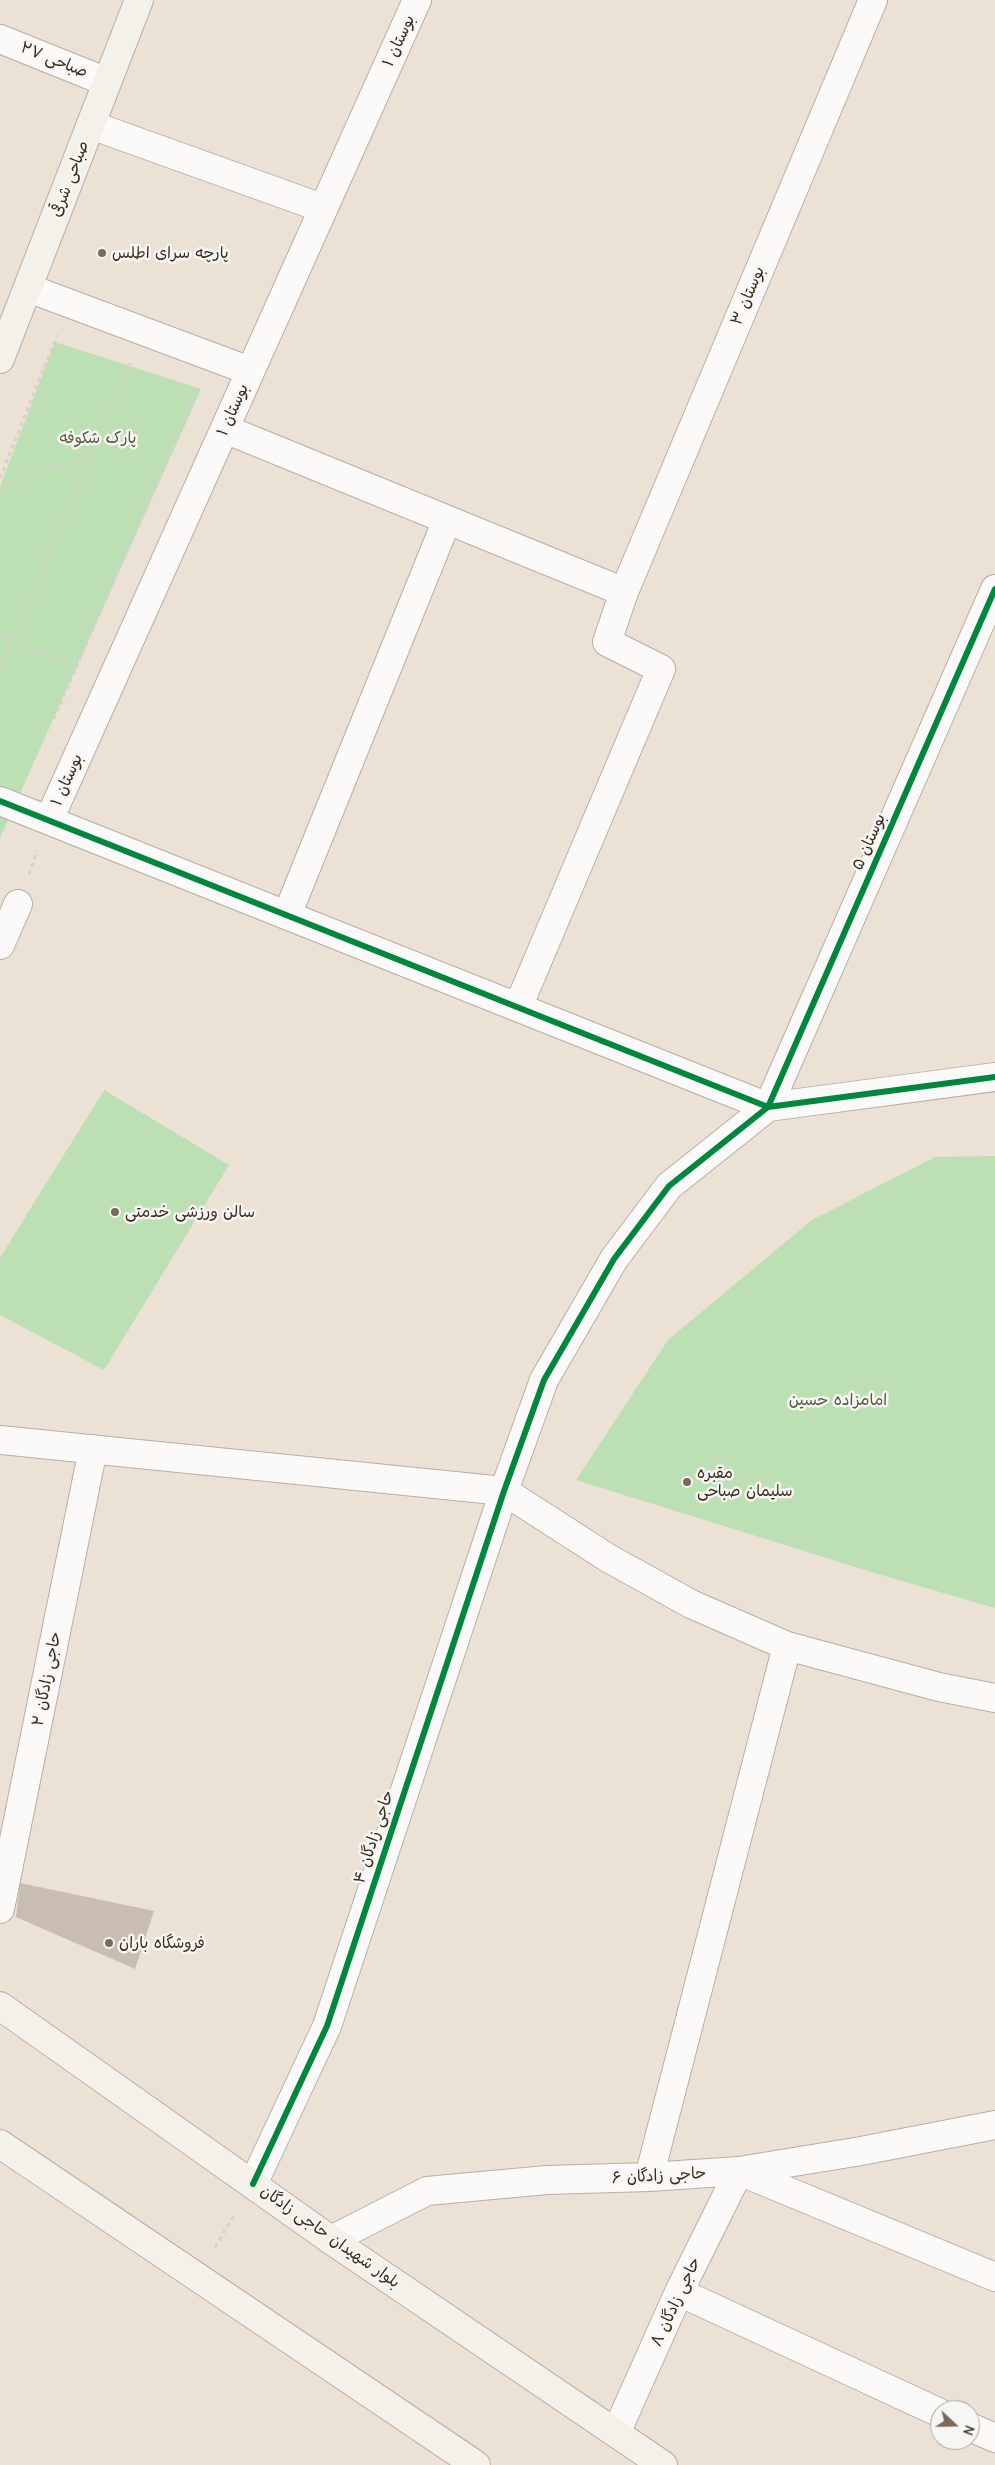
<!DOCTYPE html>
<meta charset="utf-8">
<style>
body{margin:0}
#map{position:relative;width:995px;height:2465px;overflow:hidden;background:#ebe1d5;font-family:"Comic Neue",sans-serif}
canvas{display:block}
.north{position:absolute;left:930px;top:2400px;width:50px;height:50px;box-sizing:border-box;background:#f6f6f2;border:1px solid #aba49d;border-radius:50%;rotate:111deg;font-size:14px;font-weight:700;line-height:20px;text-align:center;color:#3b2a1e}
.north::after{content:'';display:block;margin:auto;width:18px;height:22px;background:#796a5e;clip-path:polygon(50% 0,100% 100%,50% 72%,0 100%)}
</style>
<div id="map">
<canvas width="995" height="2465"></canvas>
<div class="north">N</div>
</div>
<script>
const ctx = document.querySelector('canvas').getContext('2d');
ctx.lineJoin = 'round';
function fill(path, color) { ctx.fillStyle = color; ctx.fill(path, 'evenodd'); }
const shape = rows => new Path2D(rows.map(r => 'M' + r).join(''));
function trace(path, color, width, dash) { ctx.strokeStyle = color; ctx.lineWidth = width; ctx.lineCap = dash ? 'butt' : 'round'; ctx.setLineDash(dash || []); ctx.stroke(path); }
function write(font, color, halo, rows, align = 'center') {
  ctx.font = font + ' "Comic Neue","Playpen Sans Arabic",sans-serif'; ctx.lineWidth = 5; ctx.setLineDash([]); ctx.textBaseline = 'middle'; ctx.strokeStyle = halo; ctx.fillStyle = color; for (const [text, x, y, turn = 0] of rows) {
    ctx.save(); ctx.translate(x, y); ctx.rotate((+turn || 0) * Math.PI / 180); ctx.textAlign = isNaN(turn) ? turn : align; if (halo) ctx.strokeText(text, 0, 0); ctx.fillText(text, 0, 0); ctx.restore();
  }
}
fill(shape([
 [55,342,201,389,0,838,0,487],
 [104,1090,229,1165,104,1370,0,1315,0,1258],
 [995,1156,995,1608,878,1574,576,1480,668,1340,812,1220,935,1157]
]), '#bcdfb3');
fill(shape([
 [20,1883,154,1911,135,1969,16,1917]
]), '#c9bdb1');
const minor = shape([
 [0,39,107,82],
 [91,125,322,208],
 [28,288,250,371],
 [225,429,624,592,607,642,661,669,518,1007],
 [624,592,873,0],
 [0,801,768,1107,995,1077],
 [49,820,417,0],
 [287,915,447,520],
 [0,945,18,904],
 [0,1440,504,1491,608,1558,691,1604,787,1646,939,1687,995,1698],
 [0,1909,93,1449],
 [649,2177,787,1646],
 [253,2184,327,2026,504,1491,544,1380,614,1259,669,1186,768,1107,995,589],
 [331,2240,427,2191,547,2180,649,2177,739,2171,861,2151,995,2125],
 [679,2292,940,2413],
 [970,2427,995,2438],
 [616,2433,679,2292,739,2171,995,2277]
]);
const secondary = shape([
 [0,359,139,0],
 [0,2006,331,2240,663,2465],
 [0,2144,476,2465]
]);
trace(minor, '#b7afa6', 30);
trace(secondary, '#b7afa6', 30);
trace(shape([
 [0,478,57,335],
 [0,488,91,455],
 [0,636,79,668],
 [0,668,131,362],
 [54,719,197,388],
 [29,874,37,851],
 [215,2247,235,2214]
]), '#d5d2ce', 3, [4, 4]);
trace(minor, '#fcfaf9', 28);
trace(secondary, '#f4f0ea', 28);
trace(shape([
 [0,801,768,1107,995,1077],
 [253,2184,327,2026,504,1491,544,1380,614,1259,669,1186,768,1107,995,589]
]), '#00873e', 6);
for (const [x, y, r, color] of [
 [102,253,5,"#796a5e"],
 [115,1212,5,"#796a5e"],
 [687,1482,5,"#796a5e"],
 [109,1943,5,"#796a5e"]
]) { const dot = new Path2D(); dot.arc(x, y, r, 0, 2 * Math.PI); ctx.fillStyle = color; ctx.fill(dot); trace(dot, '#f6f6f2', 2); }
write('16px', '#3b2a1e', '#f6f6f2', [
 ["بوستان ۱",399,41,-65],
 ["صباحی ۲۷",54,60,22],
 ["صباحی شرقی",70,179,-69],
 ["بوستان ۳",748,296,-67],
 ["بوستان ۱",233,410,-66],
 ["بوستان ۱",67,780,-66],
 ["بوستان ۵",869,842,-66],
 ["حاجی زادگان ۲",47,1679,-79],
 ["حاجی زادگان ۴",374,1837,-72],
 ["حاجی زادگان ۶",659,2176,-3],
 ["بلوار شهیدان حاجی زادگان",330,2237,35],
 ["حاجی زادگان ۸",676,2302,-65]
]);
write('16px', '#3b2a1e', '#f6f6f2', [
 ["پارچه سرای اطلس",112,253],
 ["سالن ورزشی خدمتی",125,1212],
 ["مقبره",697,1473],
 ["سلیمان صباحی",697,1491],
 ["فروشگاه باران",119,1943]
], 'left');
write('16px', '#52573c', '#f6f6f2', [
 ["پارک شکوفه",98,438],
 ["امامزاده حسین",838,1400]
]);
</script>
